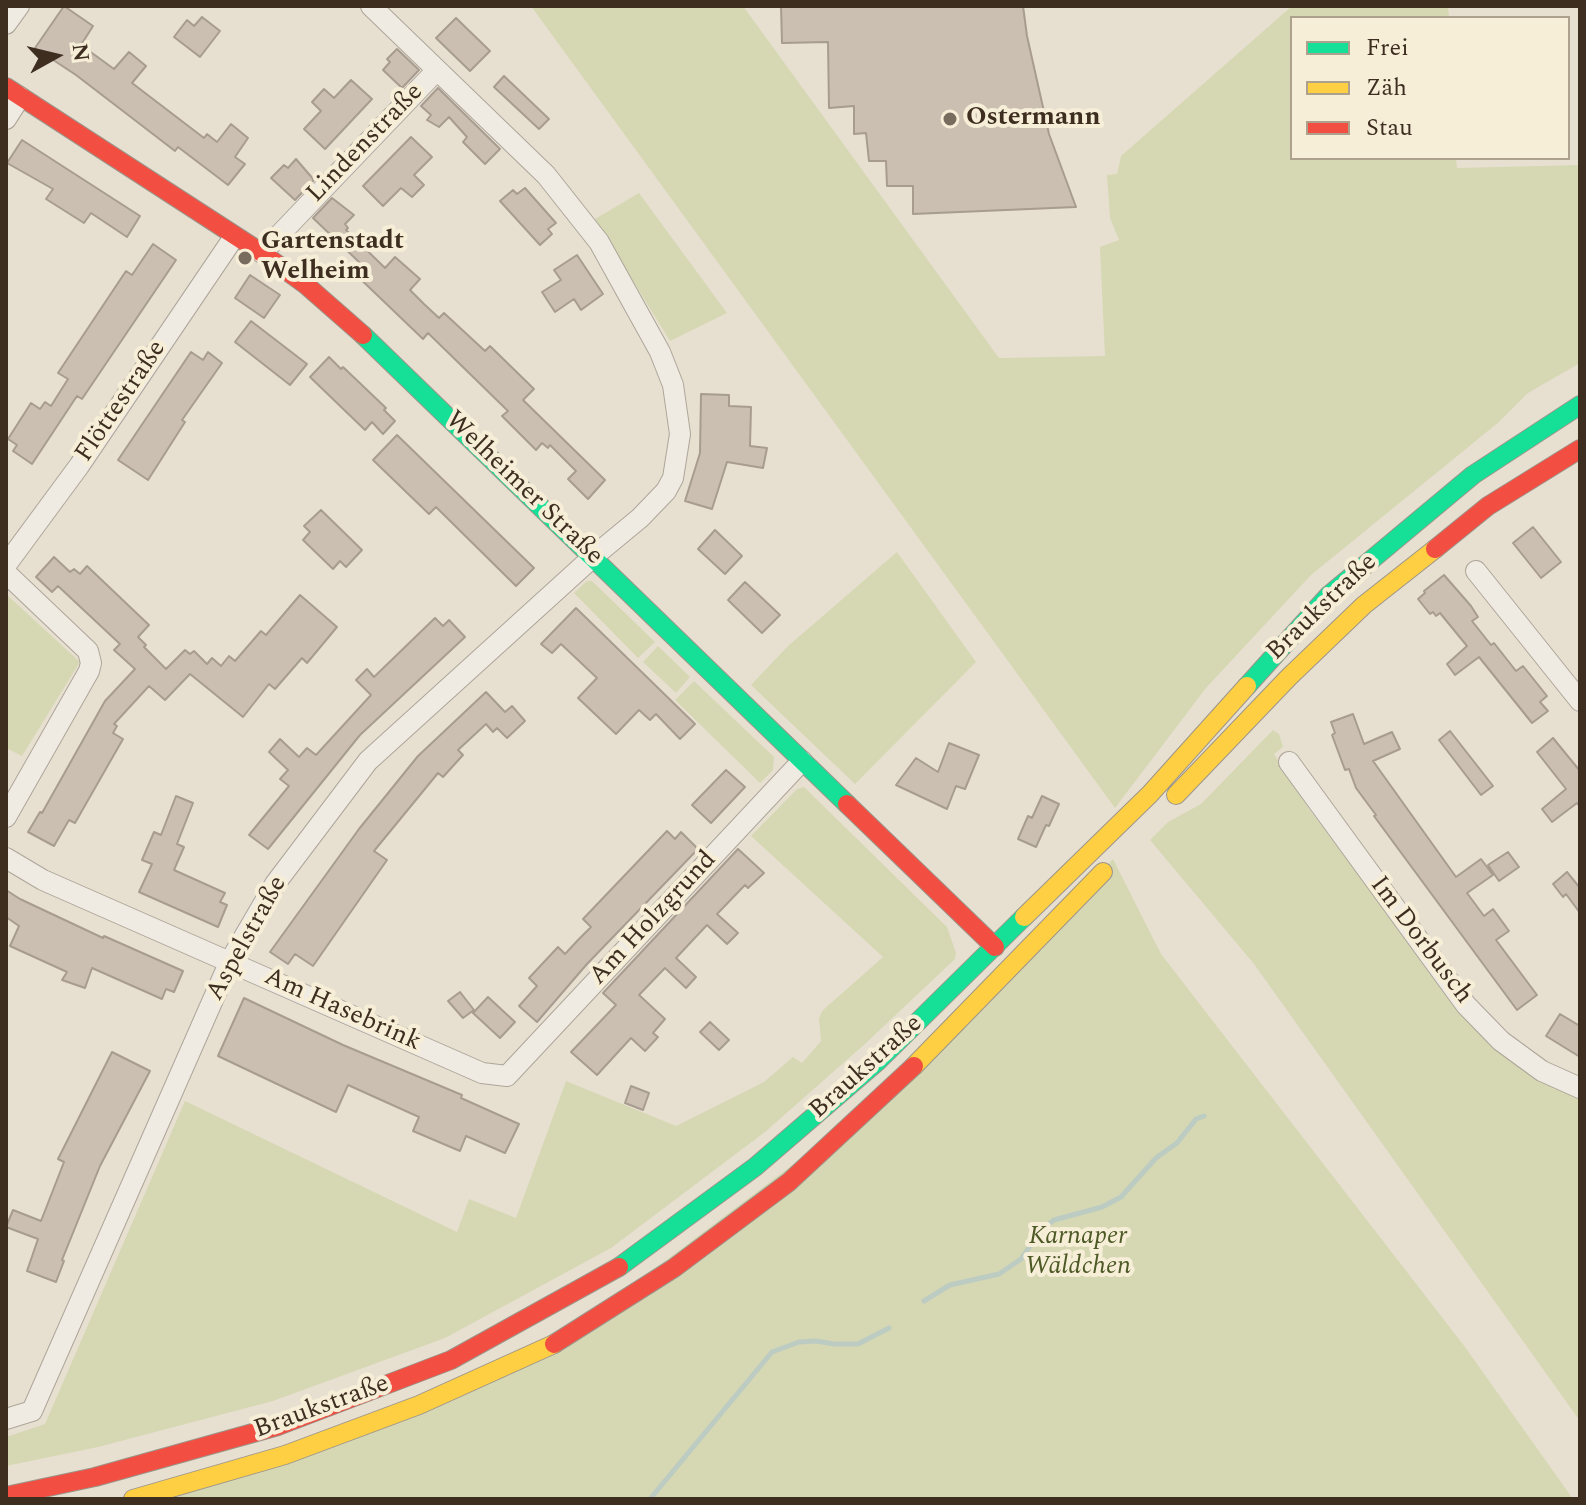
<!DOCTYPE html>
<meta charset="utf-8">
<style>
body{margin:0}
#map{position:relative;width:1586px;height:1505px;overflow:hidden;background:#e7e0d1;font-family:Spectral,serif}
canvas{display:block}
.frame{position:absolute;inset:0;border:8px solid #3d2e20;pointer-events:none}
.legend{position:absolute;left:1290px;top:16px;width:280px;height:144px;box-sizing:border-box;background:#f7eed8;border:2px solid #ada18e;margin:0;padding:10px 14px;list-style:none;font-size:24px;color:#3d2e20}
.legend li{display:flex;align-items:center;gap:16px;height:40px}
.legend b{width:40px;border:2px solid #ada18e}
.north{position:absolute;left:16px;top:16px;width:80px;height:80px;-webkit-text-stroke:6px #f7eed8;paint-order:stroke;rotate:82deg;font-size:22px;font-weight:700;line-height:32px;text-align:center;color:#3d2e20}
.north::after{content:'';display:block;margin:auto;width:28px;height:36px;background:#3d2e20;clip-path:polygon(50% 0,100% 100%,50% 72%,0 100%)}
</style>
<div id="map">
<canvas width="1586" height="1505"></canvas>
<div class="frame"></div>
<ul class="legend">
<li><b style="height:10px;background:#16e098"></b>Frei</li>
<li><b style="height:10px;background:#ffcf43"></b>Zäh</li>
<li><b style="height:10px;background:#f24e42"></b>Stau</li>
</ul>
<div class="north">N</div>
</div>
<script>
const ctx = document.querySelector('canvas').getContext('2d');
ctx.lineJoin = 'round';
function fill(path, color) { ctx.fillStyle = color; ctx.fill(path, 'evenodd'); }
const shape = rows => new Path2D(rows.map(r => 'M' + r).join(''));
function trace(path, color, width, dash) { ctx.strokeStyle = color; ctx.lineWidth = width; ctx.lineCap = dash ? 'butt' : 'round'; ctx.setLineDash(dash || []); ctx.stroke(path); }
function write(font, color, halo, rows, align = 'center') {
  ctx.font = font + ' Spectral,serif'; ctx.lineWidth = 8; ctx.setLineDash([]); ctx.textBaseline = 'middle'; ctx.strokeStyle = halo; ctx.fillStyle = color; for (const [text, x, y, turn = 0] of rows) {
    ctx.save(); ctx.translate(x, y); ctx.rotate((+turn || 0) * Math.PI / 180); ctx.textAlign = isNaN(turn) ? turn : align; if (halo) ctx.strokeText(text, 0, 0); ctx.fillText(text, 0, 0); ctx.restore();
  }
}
fill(shape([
 [531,6,743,6,999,358,1105,356,1100,247,1119,240,1110,218,1107,175,1117,174,1121,156,1292,6,1448,6,1449,18,1292,18,1292,158,1456,158,1457,168,1580,165,1580,363,1528,393,1499,422,1311,575,1206,688,1115,808],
 [639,193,727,313,670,341,595,219],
 [897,552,976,662,855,784,751,685,788,646],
 [587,581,592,581,655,642,638,658,574,593],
 [6,594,80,662,22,756,6,748],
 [658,646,690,677,676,693,643,662],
 [694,681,774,757,773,770,760,783,675,700],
 [1273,730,1279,734,1283,747,1274,754,1309,809,1464,1016,1491,1044,1580,1098,1580,1421,1254,964,1150,840,1168,822,1201,804],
 [804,787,947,927,956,953,955,959,866,1043,765,1132,611,1248,445,1338,273,1401,98,1447,6,1466,6,1437,45,1424,185,1101,457,1232,469,1199,516,1218,566,1081,676,1126,764,1082,793,1057,802,1063,821,1041,819,1019,822,1011,883,957,751,836,797,789],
 [1113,859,1161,954,1465,1347,1573,1499,154,1499,551,1347,893,1089]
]), '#d6d7b3');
trace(shape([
 [924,1301,950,1285,999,1274,1021,1259,1043,1228,1054,1220,1102,1207,1121,1197,1156,1158,1177,1143,1196,1119,1204,1116],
 [650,1499,772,1352,799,1342,816,1341,834,1344,858,1344,889,1328]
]), '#bcccc2', 5);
const building = shape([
 [64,6,93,26,81,45,114,69,129,52,146,66,132,83,204,138,207,134,217,142,231,124,248,138,235,157,245,164,228,185,178,147,175,151,76,75,35,48,64,6],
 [781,6,1023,6,1027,36,1049,134,1076,207,913,214,913,186,887,186,886,161,869,161,866,133,854,134,854,106,829,108,828,42,782,43,781,6],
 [202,17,220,31,200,57,174,37,187,20,194,26,202,17],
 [456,18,490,51,470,71,436,38,456,18],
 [397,49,419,70,402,88,383,70,390,62,387,59,397,49],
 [504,76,549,119,539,129,494,87,504,76],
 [351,80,372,99,325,149,304,129,321,111,312,102,324,89,334,98,351,80],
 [438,88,500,149,485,164,463,142,467,137,449,117,439,127,427,120,431,115,421,106,438,88],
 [411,137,432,157,414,175,424,185,412,197,401,188,383,206,363,186,411,137],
 [22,140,140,216,127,237,91,213,84,223,46,199,53,189,7,163,22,140],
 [296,159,314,180,295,200,271,178,284,165,288,168,296,159],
 [525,188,556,223,548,229,552,234,540,245,500,201,513,190,517,194,525,188],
 [332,198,354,215,345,224,348,228,346,230,385,268,395,257,420,279,410,290,424,304,439,318,444,313,485,351,490,346,534,389,523,400,605,480,588,499,568,479,576,471,550,445,548,448,542,443,536,450,502,416,508,411,428,333,423,339,351,270,359,262,313,218,332,198],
 [153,244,176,260,82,399,77,396,32,464,13,451,17,445,8,439,31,403,40,409,45,402,51,406,68,379,58,373,126,271,132,275,153,244],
 [577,255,603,294,581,310,574,299,555,312,542,292,561,280,554,270,577,255],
 [250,275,280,295,264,318,235,298,250,275],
 [251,321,307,364,290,385,235,342,251,321],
 [191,352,203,360,208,352,222,363,182,420,185,422,148,480,118,460,191,352],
 [329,357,341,369,343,367,386,408,384,410,395,421,383,434,372,422,365,430,310,377,329,357],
 [701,394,729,395,729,406,751,407,750,446,767,448,763,468,727,462,712,509,685,501,700,453,701,394],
 [397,435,534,568,516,586,436,507,429,514,373,460,397,435],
 [321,510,362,550,346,567,340,561,333,569,303,540,310,532,304,526,321,510],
 [1533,527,1561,562,1541,578,1513,543,1533,527],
 [715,530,742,556,725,574,698,549,715,530],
 [54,557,70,572,74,569,80,574,87,566,149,625,138,637,146,645,144,647,166,669,185,650,190,654,194,651,207,664,212,658,221,666,229,656,235,661,261,631,266,635,300,595,337,627,307,663,302,658,275,689,269,684,243,717,190,674,165,700,149,686,114,724,117,726,113,733,123,739,75,823,69,820,54,846,28,832,40,812,42,813,105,701,135,669,114,650,120,644,58,586,52,592,36,577,54,557],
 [1444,575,1471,606,1478,617,1472,621,1491,645,1494,643,1516,671,1523,666,1547,696,1540,702,1548,711,1532,723,1479,657,1455,675,1447,664,1467,646,1440,613,1436,616,1433,612,1430,614,1418,599,1425,593,1424,591,1444,575],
 [745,582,780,615,762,633,728,600,745,582],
 [576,608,695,724,680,739,656,714,650,720,639,710,616,734,578,698,597,678,561,644,552,653,541,644,576,608],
 [435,618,443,626,449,620,465,637,360,735,268,849,249,835,289,786,280,779,288,770,269,752,280,739,299,757,307,748,316,755,371,695,356,680,367,669,374,677,435,618],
 [486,692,505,712,512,706,525,721,507,738,497,728,493,732,486,724,458,750,463,755,443,777,438,773,374,851,387,860,313,966,295,954,288,964,270,952,359,829,418,756,486,692],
 [1353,714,1364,744,1392,732,1400,749,1373,761,1456,877,1481,859,1493,875,1467,893,1484,916,1493,909,1509,931,1496,940,1537,995,1517,1010,1374,816,1376,815,1356,788,1349,769,1345,770,1332,735,1335,733,1331,722,1353,714],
 [1450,731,1493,786,1481,795,1439,740,1450,731],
 [1553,738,1580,771,1580,807,1577,803,1552,822,1542,809,1566,789,1537,752,1553,738],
 [949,743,979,755,965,789,956,786,947,809,896,785,916,758,938,772,949,743],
 [726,770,745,787,711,823,692,805,726,770],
 [176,796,193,803,177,844,184,847,174,870,225,893,220,902,227,905,218,927,139,892,152,864,142,860,154,832,161,835,176,796],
 [1042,796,1059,804,1049,826,1046,825,1036,847,1018,839,1028,816,1032,818,1042,796],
 [667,831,675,839,681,832,698,849,587,964,537,1022,519,1006,537,986,529,978,558,947,565,954,579,939,591,927,583,919,667,831],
 [738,849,764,873,748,888,745,885,717,914,738,933,727,944,707,925,676,958,696,977,686,988,665,968,639,995,665,1019,653,1033,658,1037,645,1051,631,1038,597,1075,571,1052,616,1005,603,993,738,849],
 [1508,852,1519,867,1499,881,1488,865,1508,852],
 [1567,872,1580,888,1580,913,1566,894,1563,897,1553,884,1567,872],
 [6,890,20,899,103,938,104,936,183,971,174,992,166,989,162,999,92,968,85,988,62,980,67,972,10,946,19,926,6,917,6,890],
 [460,992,474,1010,463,1018,448,1001,460,992],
 [488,997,515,1022,500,1038,473,1013,488,997],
 [244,998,343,1045,462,1095,461,1098,519,1124,505,1153,466,1136,460,1151,413,1131,419,1117,348,1085,336,1112,218,1056,244,998],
 [1560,1014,1580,1026,1580,1057,1546,1036,1560,1014],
 [710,1022,729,1040,719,1050,700,1032,710,1022],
 [112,1052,150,1071,100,1166,62,1260,64,1261,56,1282,27,1271,38,1239,6,1227,13,1210,41,1221,64,1162,58,1159,112,1052],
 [631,1086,649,1093,643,1110,625,1103,631,1086]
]);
fill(building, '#cbbfb2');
trace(building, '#a89c90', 2);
const street = shape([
 [6,24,19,6],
 [6,119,20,97],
 [262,253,437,70],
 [6,565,79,466,234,237],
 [1476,571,1580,701],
 [6,573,88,651,91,663,89,671,6,817],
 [1289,762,1466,1005,1501,1041,1542,1071,1580,1088],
 [6,858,43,880,482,1073,507,1076,802,761],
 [6,1419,32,1411,230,961,275,884,368,761,594,556,640,518,666,491,673,478,680,434,673,385,660,352,599,242,546,175,371,6]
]);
const fast = shape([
 [363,335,847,804],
 [1247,686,1328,596,1473,475,1580,405],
 [619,1267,755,1167,877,1062,1024,917]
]);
const slow = shape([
 [1176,795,1289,677,1364,605,1435,549],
 [1024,917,1150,794,1247,686],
 [914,1066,1103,872],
 [133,1499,285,1455,419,1405,554,1344]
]);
const jam = shape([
 [6,87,262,253,306,285,363,335],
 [1435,549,1488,506,1580,449],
 [847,804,995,947],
 [554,1344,674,1268,789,1182,914,1066],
 [6,1496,95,1477,278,1426,451,1360,619,1267]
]);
trace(street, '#ada599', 22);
trace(fast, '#9c958a', 20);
trace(slow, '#9c958a', 20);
trace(jam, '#9c958a', 20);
trace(street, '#efebe3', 20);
trace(fast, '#16e098', 18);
trace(slow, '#ffcf43', 18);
trace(jam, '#f24e42', 18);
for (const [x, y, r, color] of [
 [950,119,8,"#786c5e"],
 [245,258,8,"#786c5e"]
]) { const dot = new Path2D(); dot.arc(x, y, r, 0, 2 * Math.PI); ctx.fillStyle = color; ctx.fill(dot); trace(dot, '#f7eed8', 3); }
write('bold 26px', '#3d2e20', '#f7eed8', [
 ["Ostermann",966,119],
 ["Gartenstadt",261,243],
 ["Welheim",261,273]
], 'left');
write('26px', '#3d2e20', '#f7eed8', [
 ["Lindenstraße",366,144,-46],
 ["Flöttestraße",122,402,-56],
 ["Welheimer Straße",523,489,44],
 ["Braukstraße",1323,608,-44],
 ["Am Holzgrund",654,919,-47],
 ["Aspelstraße",248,939,-61],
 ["Im Dorbusch",1420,941,53],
 ["Am Hasebrink",342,1011,24],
 ["Braukstraße",867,1068,-42],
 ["Braukstraße",322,1408,-20]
]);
write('italic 26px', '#4d5a26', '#f7eed8', [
 ["Karnaper",1078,1238],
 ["Wäldchen",1078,1268]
]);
</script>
